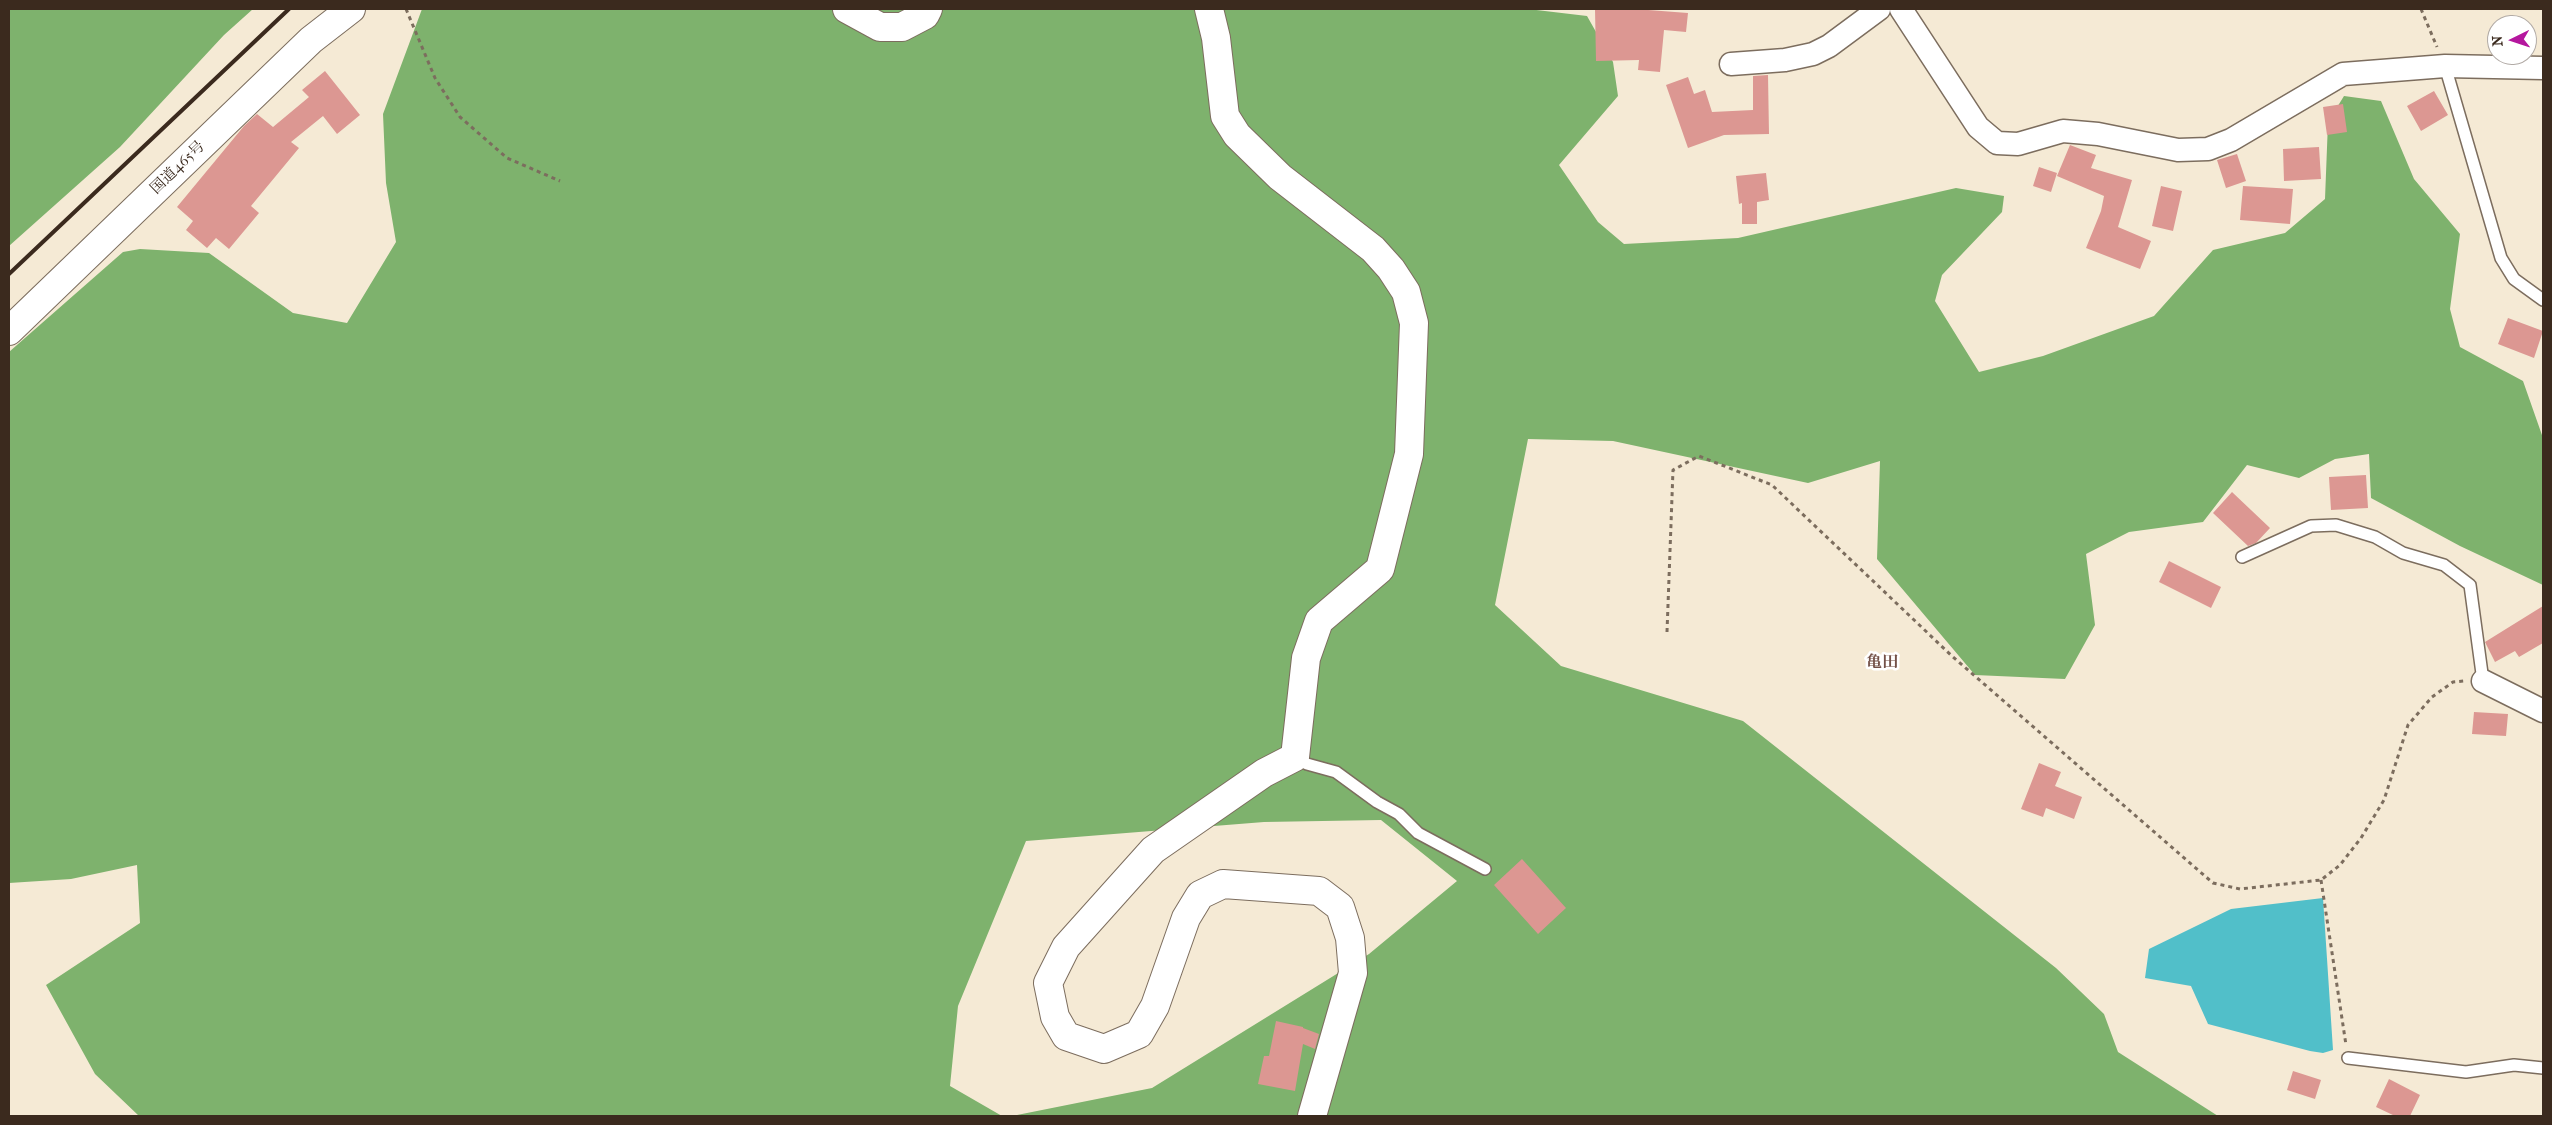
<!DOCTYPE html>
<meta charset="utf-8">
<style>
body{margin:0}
#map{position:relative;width:2552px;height:1125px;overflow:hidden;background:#f5ead5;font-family:"IM FELL French Canon",serif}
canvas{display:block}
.frame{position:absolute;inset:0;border:10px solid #3b2a1e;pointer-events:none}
.north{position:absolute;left:2487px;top:15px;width:50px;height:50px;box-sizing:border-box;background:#fff;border:1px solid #b1aaa5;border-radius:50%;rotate:266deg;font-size:14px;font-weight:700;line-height:20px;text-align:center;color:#3b2a1e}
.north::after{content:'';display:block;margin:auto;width:18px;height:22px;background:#b5179e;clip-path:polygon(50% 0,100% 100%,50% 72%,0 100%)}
</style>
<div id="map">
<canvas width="2552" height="1125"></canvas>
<div class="frame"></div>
<div class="north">N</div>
</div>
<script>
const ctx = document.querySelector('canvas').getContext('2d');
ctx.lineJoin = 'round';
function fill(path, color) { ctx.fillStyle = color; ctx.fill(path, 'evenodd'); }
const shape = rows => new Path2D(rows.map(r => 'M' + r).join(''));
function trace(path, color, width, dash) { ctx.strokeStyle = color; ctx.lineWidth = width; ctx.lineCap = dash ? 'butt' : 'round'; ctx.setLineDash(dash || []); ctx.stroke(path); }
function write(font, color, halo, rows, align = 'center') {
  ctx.font = font + ' "IM FELL French Canon","Noto Serif JP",serif'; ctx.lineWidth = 5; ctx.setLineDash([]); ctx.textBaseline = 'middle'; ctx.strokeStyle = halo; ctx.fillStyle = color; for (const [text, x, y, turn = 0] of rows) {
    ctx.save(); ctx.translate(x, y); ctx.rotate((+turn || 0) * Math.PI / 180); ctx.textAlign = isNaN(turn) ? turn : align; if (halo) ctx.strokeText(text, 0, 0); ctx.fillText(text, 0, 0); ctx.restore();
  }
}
fill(shape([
 [9,9,253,9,224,35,120,147,9,246],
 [422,9,1528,9,1587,16,1613,62,1618,96,1559,165,1598,222,1624,244,1738,238,1956,188,2004,196,2002,212,1942,275,1935,301,1979,372,2043,356,2154,316,2213,250,2285,233,2325,199,2328,122,2344,96,2381,101,2414,179,2460,234,2450,309,2460,347,2523,381,2543,438,2543,585,2460,546,2371,498,2369,454,2335,459,2299,478,2247,465,2203,522,2129,532,2086,554,2095,625,2065,679,1975,675,1877,559,1880,461,1808,483,1613,441,1528,439,1495,605,1561,666,1743,721,2056,968,2104,1014,2118,1052,2218,1116,1012,1116,1152,1088,1369,954,1457,881,1381,820,1264,822,1026,841,958,1006,950,1086,1002,1116,139,1116,95,1074,46,985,140,923,137,865,71,879,9,883,9,352,123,252,140,249,209,253,293,313,347,323,396,242,386,183,383,114]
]), '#7eb26d');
fill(shape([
 [2323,898,2333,1050,2323,1053,2310,1051,2208,1024,2191,986,2145,978,2149,949,2231,909]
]), '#51bfc9');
fill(shape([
 [1595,9,1635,9,1688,13,1686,32,1664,30,1660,72,1638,70,1639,60,1596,61],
 [325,71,360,115,337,134,323,116,291,142,299,148,251,206,259,213,229,249,216,238,207,248,186,230,193,221,177,207,244,126,257,114,273,127,309,97,302,90],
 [1768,75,1769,134,1724,135,1688,148,1666,85,1688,77,1694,94,1705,90,1712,112,1753,110,1753,76],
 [2434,91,2448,115,2421,131,2407,106],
 [2343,104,2347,132,2327,135,2323,107],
 [2070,145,2096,155,2091,168,2132,180,2118,227,2151,241,2140,269,2086,248,2101,211,2104,196,2057,176],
 [2319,147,2321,179,2284,181,2283,149],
 [2237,154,2246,181,2226,188,2217,160],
 [2039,167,2057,173,2051,192,2033,186],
 [1766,173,1769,200,1757,202,1757,224,1742,224,1742,203,1739,204,1736,176],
 [2161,186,2182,191,2173,231,2152,226],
 [2243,186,2293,189,2290,224,2240,220],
 [2508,318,2543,331,2534,358,2498,344],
 [2366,475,2368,508,2331,510,2329,477],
 [2232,492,2270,528,2256,543,2248,546,2213,513],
 [2169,561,2221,587,2211,608,2159,582],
 [2543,606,2543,643,2519,657,2515,651,2495,662,2485,642],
 [2474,712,2508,714,2506,736,2472,734],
 [2039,763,2061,772,2055,786,2082,797,2074,819,2046,808,2043,817,2021,809],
 [1522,859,1566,908,1538,934,1494,885],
 [1276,1021,1303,1027,1303,1028,1319,1034,1315,1049,1303,1044,1295,1091,1258,1084,1264,1056,1269,1056],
 [2293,1071,2321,1080,2315,1099,2287,1090],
 [2389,1079,2420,1095,2410,1116,2395,1116,2376,1107]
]), '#dc9792');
const lane = shape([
 [2445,66,2501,258,2514,279,2543,300],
 [2242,557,2311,526,2336,525,2375,537,2403,553,2444,565,2470,585,2483,681],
 [1295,757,1307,764,1336,772,1377,802,1399,814,1418,833,1485,869],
 [2348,1058,2466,1072,2514,1065,2543,1068]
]);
const street = shape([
 [1901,9,1978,127,1997,143,2018,144,2063,131,2098,134,2178,150,2208,149,2231,140,2343,74,2445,66,2543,68],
 [1731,64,1785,60,1813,54,1829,46,1879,9],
 [2483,681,2543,711]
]);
const secondary = shape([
 [847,9,880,27,902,27,925,15,928,9],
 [1209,9,1216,38,1225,116,1237,135,1280,177,1373,249,1391,269,1406,292,1414,323,1409,454,1380,569,1319,621,1306,658,1295,757,1264,773,1153,850,1066,947,1048,983,1055,1017,1066,1036,1104,1049,1139,1034,1155,1006,1186,918,1200,895,1223,884,1319,891,1340,907,1350,938,1353,973,1312,1116]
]);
const highway = shape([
 [9,331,311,40,351,9]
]);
trace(lane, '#7c6d5e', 14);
trace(street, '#7c6d5e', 25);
trace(secondary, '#7c6d5e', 30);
trace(highway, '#7c6d5e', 30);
trace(shape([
 [406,9,435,78,460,117,507,158,560,181],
 [2421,9,2437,47],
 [1667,632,1673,470,1699,456,1772,485,1953,657,2213,883,2240,889,2321,880,2340,865,2361,838,2384,800,2408,725,2432,697,2453,682,2464,681],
 [2321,880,2346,1045]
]), '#7c6d5e', 3, [4, 4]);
trace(lane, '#fff', 11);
trace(street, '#fff', 22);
trace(secondary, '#fff', 28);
trace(highway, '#fff', 28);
trace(shape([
 [9,274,289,9]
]), '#3b2a1e', 4);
write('15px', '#3b2a1e', '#fff', [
 ["国道465号",178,168,-44]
]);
write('bold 16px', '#735047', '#fff', [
 ["亀田",1882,663]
]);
</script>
